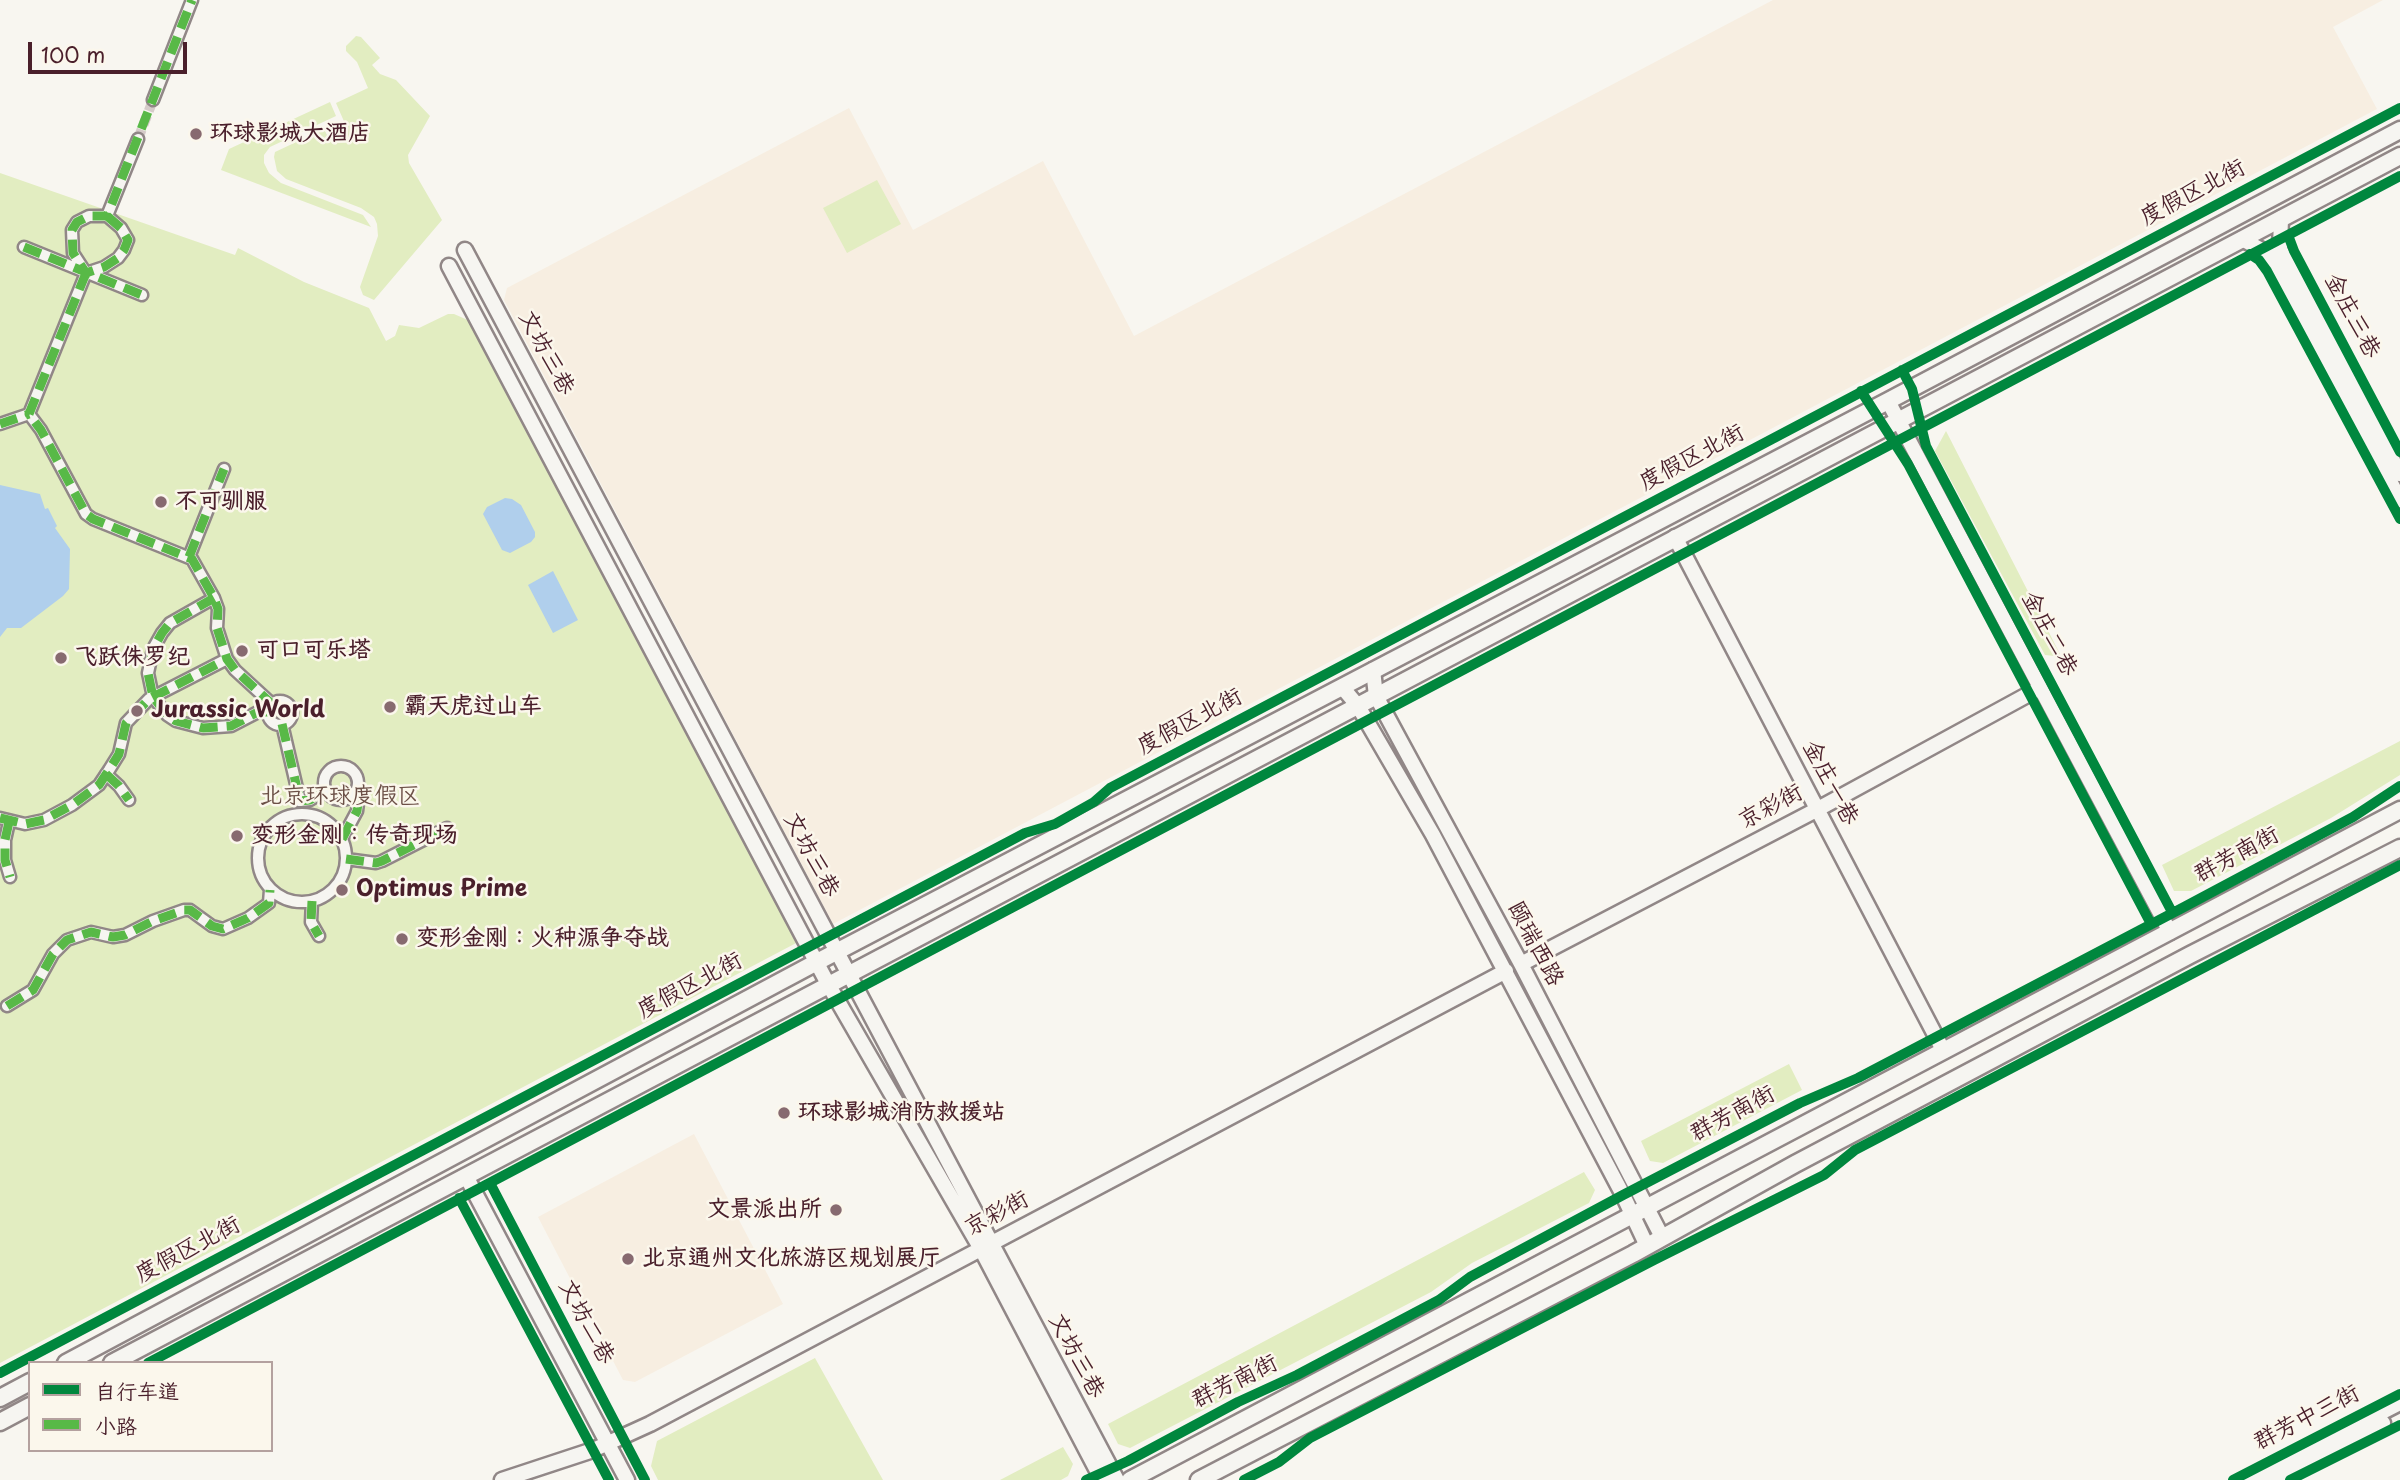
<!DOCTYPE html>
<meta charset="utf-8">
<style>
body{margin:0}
#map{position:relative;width:2400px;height:1480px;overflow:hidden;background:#f8f6f0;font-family:"Playpen Sans","LXGW WenKai TC",sans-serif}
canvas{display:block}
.legend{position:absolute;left:28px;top:1361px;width:245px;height:91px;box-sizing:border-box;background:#fbf7ec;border:2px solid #b4a19f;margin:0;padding:9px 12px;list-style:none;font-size:21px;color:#4a1f2b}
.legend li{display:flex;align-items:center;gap:14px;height:35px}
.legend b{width:35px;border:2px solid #b4a19f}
.scale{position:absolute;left:28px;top:42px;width:159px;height:32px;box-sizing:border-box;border:4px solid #4a1f2b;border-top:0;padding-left:9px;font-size:21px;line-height:24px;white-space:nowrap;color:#4a1f2b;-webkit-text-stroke:5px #fbf7ec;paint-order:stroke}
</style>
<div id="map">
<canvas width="2400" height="1480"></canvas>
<ul class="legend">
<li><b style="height:9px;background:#00873e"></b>自行车道</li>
<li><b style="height:9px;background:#58b947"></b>小路</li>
</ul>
<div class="scale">100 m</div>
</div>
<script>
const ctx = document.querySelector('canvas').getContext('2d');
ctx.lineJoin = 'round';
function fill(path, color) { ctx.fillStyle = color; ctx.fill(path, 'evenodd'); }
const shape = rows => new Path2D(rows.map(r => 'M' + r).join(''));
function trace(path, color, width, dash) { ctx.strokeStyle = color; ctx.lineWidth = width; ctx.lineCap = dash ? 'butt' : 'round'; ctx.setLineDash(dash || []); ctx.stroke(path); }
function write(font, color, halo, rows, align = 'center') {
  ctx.font = font + ' "Playpen Sans","LXGW WenKai TC",sans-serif'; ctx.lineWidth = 5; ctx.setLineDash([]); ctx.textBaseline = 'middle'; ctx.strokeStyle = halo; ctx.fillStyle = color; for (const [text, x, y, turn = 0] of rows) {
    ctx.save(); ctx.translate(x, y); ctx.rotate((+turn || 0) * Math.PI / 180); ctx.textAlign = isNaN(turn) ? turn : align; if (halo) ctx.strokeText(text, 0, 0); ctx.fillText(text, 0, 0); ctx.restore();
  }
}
fill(shape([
 [1773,0,2383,0,2333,27,2377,109,833,924,504,300,507,288,849,108,913,230,1043,161,1134,336],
 [694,1134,783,1304,635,1382,623,1380,538,1217]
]), '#f7eee1');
fill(shape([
 [356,36,361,37,380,58,372,65,380,74,396,80,430,116,408,155,409,163,442,220,374,300,363,295,360,287,378,236,377,224,374,217,361,208,286,179,277,171,274,157,275,152,324,129,327,135,346,126,336,103,368,88,357,62,346,51,346,46],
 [330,102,336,116,270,147,264,155,264,163,269,173,281,183,363,215,371,227,221,170,229,149],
 [0,173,235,255,238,248,304,282,369,308,386,341,395,336,399,325,419,328,448,314,454,314,470,321,800,941,0,1363],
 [877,180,901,224,847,253,823,208],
 [1946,431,2060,654,2055,656,2045,655,1935,451],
 [2400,741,2400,775,2331,818,2191,891,2174,891,2162,865],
 [1789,1064,1802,1090,1663,1163,1650,1161,1641,1141],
 [1584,1172,1595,1190,1589,1203,1472,1263,1431,1292,1130,1448,1118,1444,1108,1424],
 [815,1358,883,1480,658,1480,651,1466,657,1441],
 [1063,1447,1073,1464,1068,1476,1061,1480,1000,1480]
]), '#e2edc1');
fill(shape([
 [0,485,40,494,45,509,48,508,57,526,55,528,70,549,69,589,63,596,21,628,7,628,0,637],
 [505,498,512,499,521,505,535,532,535,537,531,542,510,553,502,550,483,514,487,507],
 [553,571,578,620,553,633,528,585]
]), '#b0cfec');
trace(shape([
 [138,139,153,100]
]), '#d5cbc9', 10, [10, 5]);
const street = shape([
 [153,100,192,0],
 [107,216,121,228,128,240,124,250,118,258,104,267,86,273,73,253,72,230,77,222,89,216,107,216,138,139],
 [24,247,142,295],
 [86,273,29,414,41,430,86,514,93,519,192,559,214,598,218,609,217,628,227,659,235,670,272,704],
 [0,424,29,414],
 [189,557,224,469],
 [214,598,170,623,162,633,153,649,148,673,153,697,167,715,176,721,203,728,231,726,258,712,268,712],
 '268 713a12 12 0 1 1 24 0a12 12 0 1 1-24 0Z',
 [282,724,300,801,310,800,326,790],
 '324 783a17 17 0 1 1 34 0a17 17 0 1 1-34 0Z',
 [106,774,119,786,129,800],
 '258 858a44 44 0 1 1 88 0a44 44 0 1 1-88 0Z',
 [0,818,25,824,44,820,72,805,99,785,109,770,119,754,126,723,149,699,227,659],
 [9,822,5,840,5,860,10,877],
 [342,839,357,811,358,803,354,794],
 [346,859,376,863,382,861,447,828],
 [312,901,311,922,319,936],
 [7,1006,33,990,53,954,67,940,91,932,113,937,125,935,153,921,184,910,190,910,212,926,223,929,248,918,269,903,270,890]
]);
const secondary = shape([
 [2281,218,2280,249,2400,474],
 [2242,239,2269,254,2400,500],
 [465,250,1117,1480],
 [449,266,828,984,981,1249,1102,1480],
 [1888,401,2170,932],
 [1675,537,1943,1050],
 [1373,670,1376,696,1521,964,1662,1237],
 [1342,687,1358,706,1433,835,1623,1195,1647,1246],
 [1521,964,1818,809,2040,688],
 [466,1176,627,1480],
 [502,1480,593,1450,650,1424,1506,971],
 [2250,1480,2400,1403],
 [2272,1480,2383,1423]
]);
const primary = shape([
 [66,1363,817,962,1888,401,2400,130],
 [112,1363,2400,156],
 [0,1398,30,1382],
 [0,1422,30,1406],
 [1130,1480,2400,810],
 [1199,1480,1633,1254,1795,1164,2190,955,2400,848]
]);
trace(street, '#918787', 15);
trace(secondary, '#918787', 19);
trace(primary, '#918787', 21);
trace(street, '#f6f5f1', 10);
trace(secondary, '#f6f5f1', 14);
trace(primary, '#f6f5f1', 16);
trace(shape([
 [107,216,121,228,128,240,124,250,118,258,104,267,86,273,73,253,72,230,77,222,89,216,107,216,192,0],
 [24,247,142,295],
 [86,273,29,414,41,430,86,514,93,519,192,559,214,598,218,609,217,628,227,659,235,670,272,704],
 [0,424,29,414],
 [189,557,224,469],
 [214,598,170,623,162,633,153,649,148,673,153,697,167,715,176,721,203,728,231,726,258,712,268,712],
 [282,724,300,801,310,800,326,790],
 [106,774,119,786,129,800],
 [0,818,25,824,44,820,72,805,99,785,109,770,119,754,126,723,149,699,227,659],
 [9,822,5,840,5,860,10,877],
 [342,839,357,811,358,803,354,794],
 [346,859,376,863,382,861,447,828],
 [312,901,311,922,319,936],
 [7,1006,33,990,53,954,67,940,91,932,113,937,125,935,153,921,184,910,190,910,212,926,223,929,248,918,269,903,270,890]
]), '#58b947', 9, [18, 9]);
trace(shape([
 [2288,235,2294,251,2400,452],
 [2250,254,2259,260,2267,271,2400,519],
 [1902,370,1912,389,1926,446,2172,912],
 [1861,391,1908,464,2151,924],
 [490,1183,645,1480],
 [459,1198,609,1480],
 [148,1363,2400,176],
 [0,1373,1025,833,1055,824,1094,802,1110,788,2400,108],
 [1086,1480,1128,1461,1238,1402,1297,1375,1439,1300,1470,1277,1623,1195,1800,1103,1858,1078,2186,906,2353,817,2400,786],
 [1244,1480,1279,1462,1310,1438,1654,1260,1824,1175,1855,1150,2400,865],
 [2233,1480,2400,1394],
 [2290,1480,2400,1425]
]), '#00873e', 10);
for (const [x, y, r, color] of [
 [196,134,7,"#876a70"],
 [161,502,7,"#876a70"],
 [242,651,7,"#876a70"],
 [61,658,7,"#876a70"],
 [390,707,7,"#876a70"],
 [137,711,7,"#876a70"],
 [237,836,7,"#876a70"],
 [342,890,7,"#876a70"],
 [402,939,7,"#876a70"],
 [784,1113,7,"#876a70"],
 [836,1210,7,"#876a70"],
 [628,1259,7,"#876a70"]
]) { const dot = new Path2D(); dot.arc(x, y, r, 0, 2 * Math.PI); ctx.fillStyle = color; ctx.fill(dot); trace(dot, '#fbf7ec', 2.5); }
write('bold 23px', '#4a1f2b', '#fbf7ec', [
 ["环球影城大酒店",210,134],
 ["不可驯服",175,502],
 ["可口可乐塔",256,651],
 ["飞跃侏罗纪",75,658],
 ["霸天虎过山车",404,707],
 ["Jurassic World",151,711],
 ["变形金刚：传奇现场",251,836],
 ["Optimus Prime",356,890],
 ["变形金刚：火种源争夺战",416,939],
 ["环球影城消防救援站",798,1113],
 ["文景派出所",822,1210,"right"],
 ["北京通州文化旅游区规划展厅",642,1259]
], 'left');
write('23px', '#4a1f2b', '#fbf7ec', [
 ["度假区北街",2193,193,-28],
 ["金庄三巷",2352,316,62],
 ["文坊三巷",546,353,62],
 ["度假区北街",1692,458,-28],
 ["金庄二巷",2049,634,62],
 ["度假区北街",1190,722,-28],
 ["金庄一巷",1830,783,62],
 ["京彩街",1771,807,-28],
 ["文坊三巷",811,855,62],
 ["群芳南街",2237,855,-28],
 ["颐瑞西路",1535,944,62],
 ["度假区北街",690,986,-28],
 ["群芳南街",1733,1114,-28],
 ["京彩街",997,1214,-28],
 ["度假区北街",188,1250,-28],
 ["文坊二巷",586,1322,62],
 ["文坊三巷",1076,1356,62],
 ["群芳南街",1235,1382,-26],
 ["群芳中三街",2307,1418,-27]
]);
write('23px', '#6c5047', '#fbf7ec', [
 ["北京环球度假区",340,797]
]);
</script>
